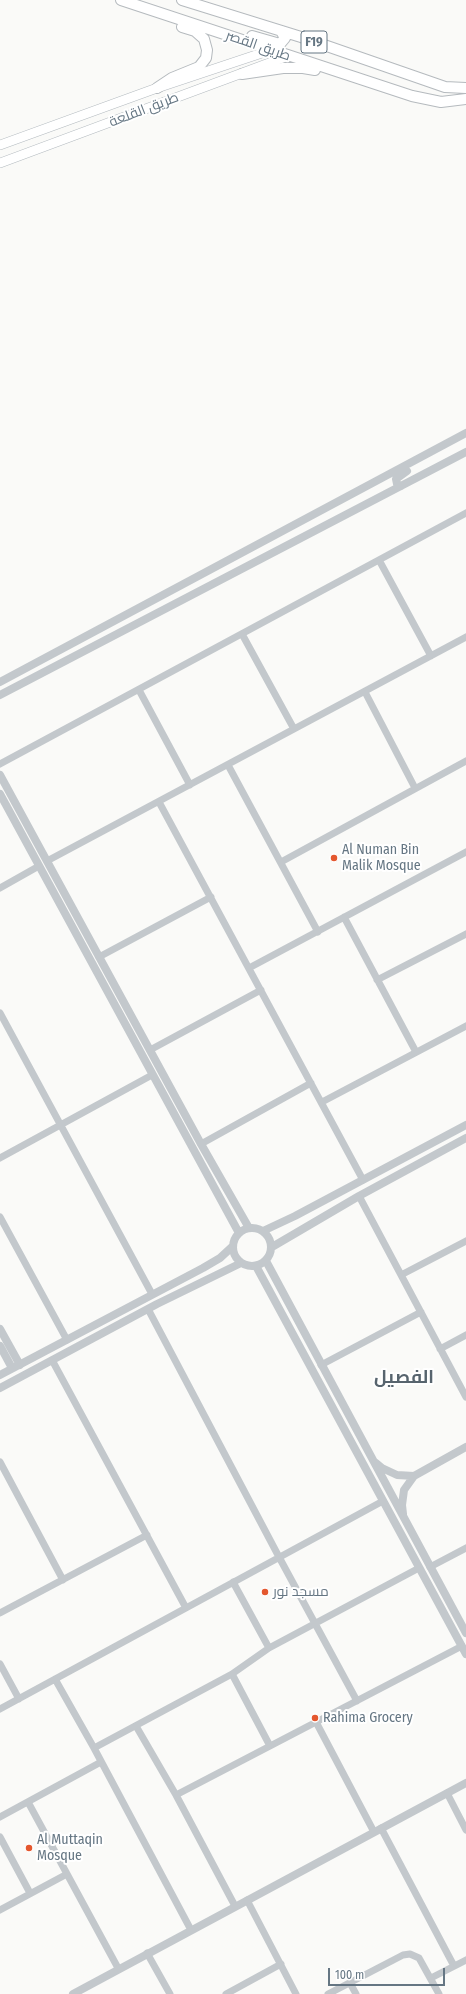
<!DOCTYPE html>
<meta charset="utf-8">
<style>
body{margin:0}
#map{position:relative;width:466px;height:1994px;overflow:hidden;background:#fafaf8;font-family:"Fira Sans Condensed",sans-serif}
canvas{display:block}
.scale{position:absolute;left:328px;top:1968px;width:117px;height:18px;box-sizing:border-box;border:2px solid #657683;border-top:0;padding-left:5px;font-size:12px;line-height:14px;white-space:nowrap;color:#657683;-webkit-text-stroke:3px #fff;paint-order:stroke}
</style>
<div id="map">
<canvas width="466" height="1994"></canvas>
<div class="scale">100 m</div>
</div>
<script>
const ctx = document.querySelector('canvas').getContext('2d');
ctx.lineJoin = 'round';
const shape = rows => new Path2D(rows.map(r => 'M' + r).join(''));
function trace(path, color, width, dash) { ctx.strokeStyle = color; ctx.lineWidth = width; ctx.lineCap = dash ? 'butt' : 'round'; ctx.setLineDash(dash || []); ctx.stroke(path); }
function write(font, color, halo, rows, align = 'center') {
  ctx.font = font + ' "Fira Sans Condensed",Cairo,sans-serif'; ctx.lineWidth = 4; ctx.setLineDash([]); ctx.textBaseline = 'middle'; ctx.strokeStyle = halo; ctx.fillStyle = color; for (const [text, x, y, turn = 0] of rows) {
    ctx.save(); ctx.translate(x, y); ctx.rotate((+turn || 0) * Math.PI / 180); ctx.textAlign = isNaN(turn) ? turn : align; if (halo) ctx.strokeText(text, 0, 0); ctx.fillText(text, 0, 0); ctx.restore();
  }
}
const secondary = shape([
 [0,145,157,88,271,50],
 [0,163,288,56]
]);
const primary = shape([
 [121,0,412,96,441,102,466,99],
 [182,0,301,37,445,87,466,88],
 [252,36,280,44,285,38,281,31],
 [242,74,283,68,303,68,315,70],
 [157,88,172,78,199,67,206,58,207,50,204,39,195,31,182,27]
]);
trace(secondary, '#b3babf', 10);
trace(primary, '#b5babe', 12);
trace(shape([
 [379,560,431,656],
 [242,634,294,729],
 [139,690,190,785],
 [365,692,415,788],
 [0,764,466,513],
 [228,765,318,932],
 [159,802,363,1180],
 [47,861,466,637],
 [281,862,466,761],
 [0,888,39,866],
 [344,917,416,1052],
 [99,957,211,897],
 [249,968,466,852],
 [377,980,466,934],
 [0,1013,152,1294],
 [150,1050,261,990],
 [322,1102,466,1026],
 [201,1144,311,1083],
 [0,1158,152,1075],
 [359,1196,466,1397],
 [0,1217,67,1340],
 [401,1275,466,1241],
 [148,1309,279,1557,357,1701],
 [440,1349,466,1335],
 [52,1360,186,1608],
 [321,1365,421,1312],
 [0,1462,63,1580],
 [430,1567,466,1548],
 [233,1582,269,1648],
 [0,1613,147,1535],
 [0,1664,19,1699],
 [232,1674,270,1746],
 [55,1679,94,1748,191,1930],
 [0,1709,383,1501],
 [316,1722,374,1832],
 [136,1726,176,1795,235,1906],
 [94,1748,232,1674,269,1648,419,1568],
 [447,1793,466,1830],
 [176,1795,462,1646],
 [28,1802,118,1968],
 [0,1817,101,1762],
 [381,1828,454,1966],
 [0,1837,30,1893],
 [247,1900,296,1994],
 [0,1910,67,1874],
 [147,1953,170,1994],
 [431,1978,466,1960],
 [350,1983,356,1994],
 [226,1994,281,1964],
 [328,1994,403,1955,410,1954,419,1958,439,1994]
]), '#c3c8cc', 7);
trace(shape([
 [401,486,397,484,396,479,407,471],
 [0,682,466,433],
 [0,695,466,452],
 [0,775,201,1144,249,1228],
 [0,794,239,1233],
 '233 1247a19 19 0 1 1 38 0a19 19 0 1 1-38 0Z',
 [263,1231,295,1216,466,1125],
 [272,1247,359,1196,466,1138],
 [266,1261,466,1633],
 [256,1266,466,1654],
 [0,1329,20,1365],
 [0,1346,12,1368],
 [0,1375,203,1268,220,1258,233,1246],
 [0,1388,157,1304,241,1263],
 [376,1463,382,1468,397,1475,414,1476],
 [403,1514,402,1505,404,1490,414,1476,466,1447],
 [73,1994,466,1783]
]), '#c3c8cc', 8);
trace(secondary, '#fff', 9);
trace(primary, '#fff', 10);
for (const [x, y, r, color] of [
 [334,858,4,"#e4572e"],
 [265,1592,4,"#e4572e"],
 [315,1718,4,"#e4572e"],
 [29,1848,4,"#e4572e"]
]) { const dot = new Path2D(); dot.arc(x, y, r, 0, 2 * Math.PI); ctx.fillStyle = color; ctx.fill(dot); trace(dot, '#fff', 1.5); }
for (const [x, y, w] of [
 [314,42,26]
]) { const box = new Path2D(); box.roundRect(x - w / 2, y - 11, w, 22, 3); ctx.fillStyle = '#fff'; ctx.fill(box); trace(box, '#657683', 1); }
write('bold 13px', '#657683', null, [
 ["F19",314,42]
]);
write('14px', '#657683', '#fff', [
 ["طريق القصر",258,46,19],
 ["طريق القلعة",144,110,-21]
]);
write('14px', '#657683', '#fff', [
 ["Al Numan Bin",342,850],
 ["Malik Mosque",342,866],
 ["مسجد نور",273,1592],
 ["Rahima Grocery",323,1718],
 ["Al Muttaqin",37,1840],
 ["Mosque",37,1856]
], 'left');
write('bold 18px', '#57646e', '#fff', [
 ["الفصيل",404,1378]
]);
</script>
